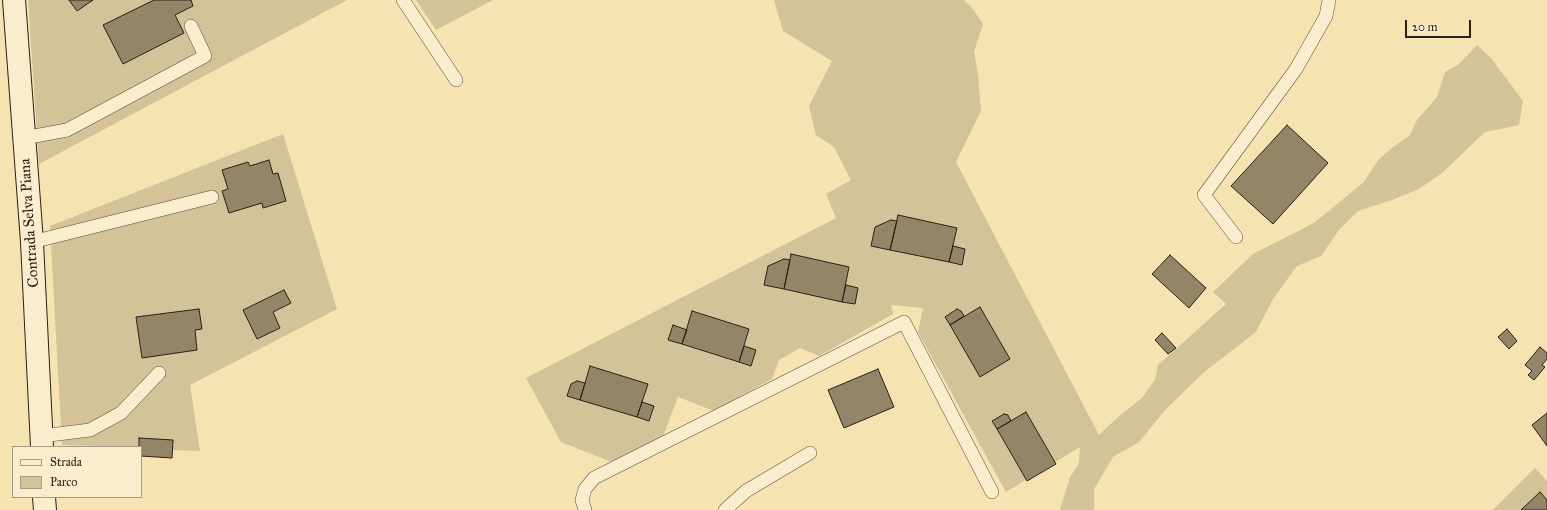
<!DOCTYPE html>
<style>
body{margin:0}
#map{position:relative;width:1547px;height:510px;overflow:hidden;background:#f7e3b2;font-family:"IM FELL Great Primer",serif}
canvas{display:block}
.legend{position:absolute;left:12px;top:446px;width:130px;height:52px;box-sizing:border-box;background:#faedcd;border:1px solid #a79b84;margin:0;padding:5px 7px;list-style:none;font-size:12px;color:#2a2017}
.legend li{display:flex;align-items:center;gap:8px;height:20px}
.legend b{width:20px;border:1px solid #a79b84}
.scale{position:absolute;left:1405px;top:20px;width:66px;height:18px;box-sizing:border-box;border:2px solid #2a2017;border-top:0;padding-left:5px;font-size:12px;line-height:14px;white-space:nowrap;color:#2a2017;-webkit-text-stroke:3px #faedcd;paint-order:stroke}
</style>
<div id="map">
<canvas width="1547" height="510"></canvas>
<ul class="legend">
<li><b style="height:5px;background:#faedcd"></b>Strada</li>
<li><b style="height:11px;background:#d4c298"></b>Parco</li>
</ul>
<div class="scale">20 m</div>
</div>
<script>
const ctx = document.querySelector('canvas').getContext('2d');
ctx.lineJoin = 'round';
function fill(path, color) { ctx.fillStyle = color; ctx.fill(path, 'evenodd'); }
const shape = rows => new Path2D(rows.map(r => 'M' + r).join(''));
function trace(path, color, width, dash) { ctx.strokeStyle = color; ctx.lineWidth = width; ctx.lineCap = dash ? 'butt' : 'round'; ctx.setLineDash(dash || []); ctx.stroke(path); }
function write(font, color, halo, rows, align = 'center') {
  ctx.font = font + ' "IM FELL Great Primer",serif'; ctx.lineWidth = 3; ctx.setLineDash([]); ctx.textBaseline = 'middle'; ctx.strokeStyle = halo; ctx.fillStyle = color; for (const [text, x, y, turn = 0] of rows) {
    ctx.save(); ctx.translate(x, y); ctx.rotate((+turn || 0) * Math.PI / 180); ctx.textAlign = isNaN(turn) ? turn : align; if (halo) ctx.strokeText(text, 0, 0); ctx.fillText(text, 0, 0); ctx.restore();
  }
}
fill(shape([
 [28,0,347,0,39,164],
 [416,0,493,0,436,30],
 [774,0,964,0,973,9,983,24,974,52,978,75,981,111,956,162,1099,435,1118,417,1142,398,1155,380,1158,365,1226,304,1213,292,1253,254,1314,223,1364,182,1379,159,1393,147,1410,135,1417,120,1437,97,1445,72,1458,65,1477,45,1491,58,1523,101,1519,125,1485,132,1442,173,1419,189,1392,200,1358,211,1339,230,1321,256,1297,266,1273,299,1256,332,1203,373,1166,409,1139,442,1113,457,1094,489,1094,510,1060,510,1070,477,1079,463,1080,447,1006,492,918,332,923,308,891,305,893,314,819,356,800,348,779,360,772,379,714,411,678,397,663,436,614,463,561,442,526,378,836,218,826,194,851,180,834,147,816,135,809,106,832,61,783,31],
 [283,134,337,309,190,385,200,451,141,449,141,447,62,445,50,226],
 [1535,468,1547,481,1547,510,1493,510]
]), '#d4c298');
const building = shape([
 [69,0,93,0,77,11,69,0],
 [154,0,191,0,193,6,175,15,184,33,123,64,103,25,154,0],
 [1287,125,1328,163,1273,224,1231,186,1287,125],
 [269,160,273,174,278,173,286,201,263,208,262,203,229,213,222,191,228,189,222,170,248,162,250,166,269,160],
 [898,215,957,228,949,262,890,250,898,215],
 [891,220,897,221,890,250,871,246,875,227,891,220],
 [953,246,965,249,962,265,949,262,953,246],
 [791,254,849,267,842,302,784,289,791,254],
 [1170,255,1206,288,1189,308,1152,274,1170,255],
 [784,259,790,260,784,289,764,285,768,266,784,259],
 [846,285,858,288,855,304,842,302,846,285],
 [284,290,291,303,273,312,280,328,257,339,243,310,284,290],
 [980,307,1010,359,980,377,950,325,980,307],
 [199,309,202,329,195,330,197,350,142,358,136,317,199,309],
 [957,309,961,311,964,316,950,325,945,317,957,309],
 [692,311,749,329,739,362,682,344,692,311],
 [673,325,687,330,682,344,668,340,673,325],
 [1507,329,1517,341,1509,349,1498,337,1507,329],
 [1162,333,1176,348,1168,354,1155,340,1162,333],
 [744,346,756,350,751,366,739,362,744,346],
 [1540,347,1547,353,1547,359,1542,365,1545,367,1534,380,1528,375,1532,371,1525,365,1540,347],
 [590,366,648,384,637,417,580,400,590,366],
 [878,369,894,407,844,428,828,390,878,369],
 [577,381,585,383,580,400,567,396,571,384,577,381],
 [642,402,654,406,649,421,637,417,642,402],
 [1026,412,1056,464,1027,481,997,429,1026,412],
 [1547,413,1547,446,1532,425,1547,413],
 [1004,414,1008,415,1011,421,997,429,992,421,1004,414],
 [139,438,173,440,172,458,141,456,141,447,139,447,139,438],
 [1540,492,1547,500,1547,510,1521,510,1540,492]
]);
fill(building, '#958568');
trace(building, '#2a2017', 1);
const lane = shape([
 [403,0,456,80],
 [24,138,67,130,205,56,191,26],
 [1236,237,1204,195,1296,69,1326,16,1329,0],
 [32,242,212,197],
 [41,436,90,430,121,413,159,373],
 [585,510,582,500,585,489,594,478,904,322,992,492],
 [725,510,746,491,810,453]
]);
const secondary = shape([
 [14,0,32,242,42,447],
 [44,497,45,510]
]);
trace(lane, '#5d513e', 14);
trace(secondary, '#2a2017', 24);
trace(lane, '#faedcd', 13);
trace(secondary, '#faedcd', 22);
write('15px', '#2a2017', '#faedcd', [
 ["Contrada Selva Piana",30,223,-94]
]);
</script>
